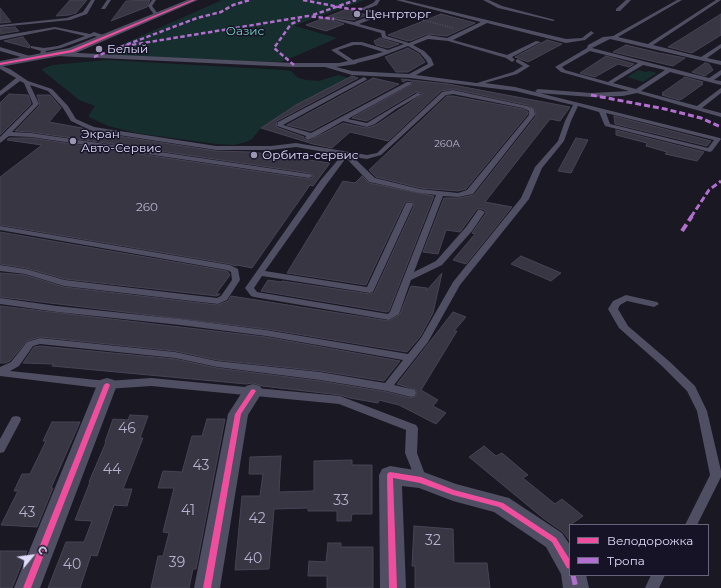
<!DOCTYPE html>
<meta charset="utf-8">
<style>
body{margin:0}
#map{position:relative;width:721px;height:588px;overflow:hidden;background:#1a1822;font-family:Montserrat,sans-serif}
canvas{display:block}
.legend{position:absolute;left:569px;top:524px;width:140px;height:52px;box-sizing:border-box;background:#161327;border:1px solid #67637c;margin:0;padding:5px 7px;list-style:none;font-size:12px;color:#e0dcfc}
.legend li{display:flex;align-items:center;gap:8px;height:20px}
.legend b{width:20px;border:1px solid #67637c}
.north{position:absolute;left:12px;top:536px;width:40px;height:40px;-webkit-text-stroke:3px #161327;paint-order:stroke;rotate:61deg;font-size:11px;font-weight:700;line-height:16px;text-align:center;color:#e0dcfc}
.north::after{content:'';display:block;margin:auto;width:14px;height:18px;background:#e0dcfc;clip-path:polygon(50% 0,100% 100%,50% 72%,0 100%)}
</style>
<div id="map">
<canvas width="721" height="588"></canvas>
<ul class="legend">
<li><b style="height:5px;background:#ef4d9e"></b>Велодорожка</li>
<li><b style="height:5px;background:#b36fd0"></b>Тропа</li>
</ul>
<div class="north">С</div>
</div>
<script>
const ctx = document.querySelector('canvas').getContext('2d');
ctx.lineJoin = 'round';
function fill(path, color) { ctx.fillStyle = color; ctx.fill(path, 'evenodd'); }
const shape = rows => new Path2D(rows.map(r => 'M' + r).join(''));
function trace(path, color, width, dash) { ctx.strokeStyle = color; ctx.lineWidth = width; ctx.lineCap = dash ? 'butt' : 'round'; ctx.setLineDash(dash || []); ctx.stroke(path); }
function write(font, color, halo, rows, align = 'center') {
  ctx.font = font + ' Montserrat,sans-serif'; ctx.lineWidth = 3; ctx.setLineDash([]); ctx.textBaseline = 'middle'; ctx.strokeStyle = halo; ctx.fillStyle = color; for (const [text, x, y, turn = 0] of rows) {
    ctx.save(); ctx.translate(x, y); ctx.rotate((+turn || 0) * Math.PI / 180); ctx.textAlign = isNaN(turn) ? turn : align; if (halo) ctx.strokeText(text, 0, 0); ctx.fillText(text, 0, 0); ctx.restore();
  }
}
fill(shape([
 [222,0,365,0,296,25,295,26,337,38,296,56,280,62,112,56,111,54,113,51,125,43],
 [107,60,284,70,291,71,298,78,307,80,319,81,338,75,349,78,286,111,261,128,251,140,246,142,234,145,216,144,136,133,108,126,89,117,89,115,95,106,79,100,43,71,42,69,52,65],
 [638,70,646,72,649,71,657,73,643,82,627,77]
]), '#172e2e');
const building = shape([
 [70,0,87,0,76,13,69,15,56,16,70,0],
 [150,0,147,7,111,21,126,1,150,0],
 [0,8,11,22,0,23,0,8],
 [347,9,367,15,353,20,333,17,331,19,332,20,344,24,326,31,306,25,347,9],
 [441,14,475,23,447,36,427,34,410,41,408,40,408,41,388,35,441,14],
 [721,14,721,35,692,53,668,47,721,14],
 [15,27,19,31,0,34,0,28,15,27],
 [23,37,30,46,30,48,4,41,23,37],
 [380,38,382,39,399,44,388,48,376,45,374,41,380,38],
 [547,40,562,44,528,62,515,57,547,40],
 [626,45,659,53,685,58,673,66,613,52,626,45],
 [408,48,419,54,425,62,408,72,396,72,385,57,408,48],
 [606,56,634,64,629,67,618,64,595,77,580,73,606,56],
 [705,63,709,64,713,70,705,76,692,72,705,63],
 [352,76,358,78,277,121,276,127,304,137,304,139,309,141,343,123,367,128,376,125,423,94,422,93,416,92,367,121,352,118,412,84,412,81,407,80,403,82,401,79,448,84,570,107,560,121,550,119,485,202,512,207,466,264,453,260,475,234,472,233,486,213,486,211,482,209,477,209,460,232,446,230,438,254,423,252,444,198,458,198,474,195,536,116,535,109,527,105,453,89,441,91,388,141,350,132,332,148,313,144,261,128,296,105,352,76],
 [685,77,703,82,701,83,703,84,682,99,679,100,662,95,664,94,662,93,685,77],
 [373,78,399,84,311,131,287,125,373,78],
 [9,94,28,95,31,104,0,135,0,103,9,94],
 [37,95,50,95,61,108,49,122,82,128,92,132,216,151,252,152,330,163,313,186,310,185,252,268,237,265,236,266,230,264,0,225,0,177,42,145,7,140,9,138,31,138,309,179,314,177,309,173,31,132,15,131,40,105,37,95],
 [447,96,453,96,523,109,528,112,528,114,466,189,458,191,420,188,376,177,369,170,447,96],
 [614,116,711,141,707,146,615,124,614,116],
 [616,130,704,152,697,161,665,154,667,152,646,146,647,143,616,135,616,130],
 [576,138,588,140,571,173,558,171,576,138],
 [362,176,369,183,434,196,389,311,387,312,261,291,268,280,281,282,282,281,370,294,374,293,414,206,412,202,405,202,366,285,287,273,343,181,355,183,362,176],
 [0,232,227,271,230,275,216,294,220,294,217,296,65,279,26,268,0,264,0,232],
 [521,256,561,273,551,281,511,264,521,256],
 [0,273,25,275,64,287,218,305,228,301,231,296,389,321,400,314,411,286,427,288,426,291,442,273,433,313,420,337,407,352,266,329,0,297,0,273],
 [0,306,266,337,400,361,384,381,320,371,217,360,175,351,40,337,27,341,10,361,5,363,0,363,0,306],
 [453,312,466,317,454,331,457,331,421,390,438,400,433,406,446,413,436,424,399,405,379,400,378,403,350,398,340,395,262,386,253,383,246,384,52,366,53,364,23,363,34,347,40,346,175,359,217,368,320,381,387,392,411,398,416,396,416,390,397,384,453,312],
 [130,415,148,416,140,438,143,438,123,489,132,489,127,506,114,505,97,556,91,555,80,588,48,588,66,542,84,542,92,521,75,520,90,482,89,482,106,442,105,442,113,419,128,420,130,415],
 [207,419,225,419,196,569,193,569,189,588,151,588,158,556,163,556,169,533,163,532,174,488,158,488,163,471,182,472,192,436,202,436,207,419],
 [52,422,80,422,51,488,53,488,37,527,1,525,18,491,14,491,22,474,30,474,46,441,43,441,52,422],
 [484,446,496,456,502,453,528,475,523,478,555,504,562,499,583,516,570,525,570,541,563,532,543,518,469,457,484,446],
 [281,456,279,492,314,491,314,461,352,460,352,465,372,465,372,514,352,514,351,521,337,521,337,511,308,511,308,508,274,509,269,569,235,570,242,496,260,496,263,474,249,474,250,457,281,456],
 [414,526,453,529,454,563,487,563,490,588,415,588,415,566,412,566,414,526],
 [328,543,341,543,341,547,373,547,373,588,327,588,327,576,308,576,309,561,326,562,328,543],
 [0,551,27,551,12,588,0,588,0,551]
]);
fill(building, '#393644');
trace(building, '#474355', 1);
trace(shape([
 [389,11,453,28]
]), '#495460', 1.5, [1, 1.5]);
fill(shape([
 [91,0,95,0,87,14,70,20,0,27,0,25,67,18,83,12,91,0],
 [107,0,111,0,105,9,101,9,107,0],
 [152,0,156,0,152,6,159,15,159,16,155,16,148,6,152,0],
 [376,0,380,0,377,5,367,9,382,13,382,15,359,24,385,31,386,36,409,43,428,35,447,38,481,22,396,0,404,0,566,39,582,38,591,31,594,33,585,40,566,43,487,23,453,40,507,55,536,41,541,42,512,57,515,60,512,62,506,58,448,41,428,39,413,45,424,51,431,58,434,65,416,75,477,83,513,72,523,66,516,62,516,60,518,59,530,66,517,74,485,83,515,87,720,138,721,139,712,151,710,152,605,126,599,112,578,106,571,121,564,141,542,168,529,199,460,285,428,342,394,385,415,390,416,393,415,396,411,397,387,391,320,380,217,367,175,358,40,344,33,346,19,366,10,371,107,381,151,378,340,396,416,425,418,428,417,453,427,480,425,483,421,485,417,483,405,453,406,430,339,404,151,386,107,389,0,376,0,367,11,362,27,342,40,338,175,352,217,361,320,372,385,383,403,360,266,336,180,325,57,312,0,304,0,298,57,306,180,319,266,330,408,354,421,338,453,282,521,198,535,167,558,141,565,121,573,105,515,91,410,78,352,75,325,67,294,67,56,56,53,54,56,52,294,63,339,63,348,61,331,50,352,42,362,42,388,50,404,44,382,38,381,33,332,19,334,18,354,22,375,14,360,9,373,3,376,0],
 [354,45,361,45,383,52,353,60,338,50,354,45],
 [408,46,420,53,426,60,428,64,409,74,352,71,336,67,356,64,357,63,377,58,408,46],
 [606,113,714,140,708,148,610,124,606,113],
 [483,0,489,0,502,6,555,20,553,21,498,8,483,0],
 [626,0,631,0,620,11,616,11,616,9,626,0],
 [677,0,682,0,618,37,648,44,716,0,721,0,653,45,701,57,721,44,721,48,707,58,721,61,721,65,610,39,592,48,709,78,721,70,721,75,714,80,721,81,721,85,670,72,641,91,697,106,721,88,721,93,702,108,721,113,721,117,637,93,623,96,591,97,538,93,535,91,538,89,591,93,629,91,561,72,555,67,587,48,588,45,603,37,613,36,677,0],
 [590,51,638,63,608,82,565,70,562,67,590,51],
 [643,65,665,70,636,89,613,83,643,65],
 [55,27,90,34,94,32,109,37,106,39,94,36,61,48,46,51,45,56,42,58,39,56,41,51,31,48,31,46,44,48,58,46,85,36,55,29,0,40,0,36,55,27],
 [0,47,33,57,34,58,31,60,0,51,0,47],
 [0,65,10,69,28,81,52,89,68,106,76,119,94,127,216,146,271,146,296,143,367,155,377,153,442,92,453,90,527,106,534,109,535,115,473,194,458,197,443,196,414,272,436,261,466,227,478,210,481,210,485,212,472,231,442,265,411,280,399,314,389,320,254,297,251,296,245,288,320,181,342,155,296,147,271,150,216,150,92,131,71,121,63,108,48,91,30,85,39,104,12,132,31,133,309,174,313,176,309,178,31,137,9,136,0,143,0,137,33,104,24,83,20,81,0,96,0,91,16,78,0,69,0,65],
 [453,94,523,108,529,111,529,115,467,190,458,193,420,189,375,178,353,157,367,159,381,155,446,95,453,94],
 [346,158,369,182,420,193,436,195,390,312,388,314,257,292,254,288,262,276,370,293,373,292,413,205,412,203,406,203,405,205,367,287,265,271,326,185,346,158],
 [364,77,367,79,366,80,283,125,311,133,407,82,411,82,411,84,348,119,367,123,417,93,422,94,396,109,375,124,367,127,343,121,315,137,308,140,305,138,306,136,277,126,278,122,364,77],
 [0,226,230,265,238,269,240,280,227,300,218,304,64,286,25,274,0,271,0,265,26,269,65,280,217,298,221,296,232,280,231,272,227,270,0,230,0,226],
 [626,295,657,302,659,304,654,307,627,301,620,305,618,309,628,326,670,362,695,386,707,411,721,471,721,477,697,525,685,525,710,475,697,411,687,391,662,366,619,328,608,309,613,301,626,295],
 [16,416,20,417,21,420,4,452,0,453,0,439,12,417,16,416],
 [651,575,665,575,659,588,645,588,651,575]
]), '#4f4e62');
fill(shape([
 [187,0,198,0,76,53,0,67,0,61,69,48,187,0],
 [107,378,114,380,117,385,40,588,14,588,97,385,100,380,107,378],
 [253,384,260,386,263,391,248,415,220,588,194,588,228,414,246,386,253,384],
 [390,466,421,471,456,484,509,498,562,533,570,545,570,575,586,575,589,588,563,588,561,574,546,547,494,512,453,501,419,488,402,486,406,588,380,588,379,475,382,469,390,466]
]), '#4f4e62');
trace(shape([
 [303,0,350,9,362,9],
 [313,15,356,0],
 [125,46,308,16,334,19],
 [94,57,197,18,221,12,233,5,250,0],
 [294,65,274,48,291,24,300,20]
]), '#b36fd0', 2.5, [4.5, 2.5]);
trace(shape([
 [591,95,665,109,701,118,721,127],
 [691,217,709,190,721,181]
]), '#b36fd0', 3, [6, 3]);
trace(shape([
 [682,231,692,216]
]), '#b36fd0', 4, [8, 4]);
trace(shape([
 [573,575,576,588]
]), '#b36fd0', 5, [10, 5]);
fill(shape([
 [192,0,195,0,73,52,0,65,0,63,71,50,192,0],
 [107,383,109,384,110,385,31,588,23,588,104,385,105,384,107,383],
 [253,389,255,390,256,391,241,414,211,588,203,588,235,414,251,390,253,389],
 [390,472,421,477,454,490,503,503,556,538,570,560,570,569,567,568,552,542,499,507,453,495,420,483,393,478,397,588,389,588,387,475,388,473,390,472]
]), '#ef4d9e');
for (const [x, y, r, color] of [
 [357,14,4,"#9b97b0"],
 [99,49,4,"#9b97b0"],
 [73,141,4,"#9b97b0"],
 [254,155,4,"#9b97b0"]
]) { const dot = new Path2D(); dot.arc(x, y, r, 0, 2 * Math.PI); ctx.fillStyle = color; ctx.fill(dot); trace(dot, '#161327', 1.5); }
write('10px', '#b6b2ce', null, [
 ["260А",447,144]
]);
write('12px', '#e0dcfc', '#161327', [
 ["Центрторг",365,14],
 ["Белый",107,49],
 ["Экран",81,134],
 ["Авто-Сервис",81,148],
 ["Орбита-сервис",262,155]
], 'left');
write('12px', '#6ed6bd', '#161327', [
 ["Оазис",245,31]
]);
write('12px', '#b6b2ce', null, [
 ["260",147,207]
]);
write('14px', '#b6b2ce', null, [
 ["46",127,429],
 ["43",201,466],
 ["44",112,470],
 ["33",341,501],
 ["41",188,511],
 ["43",27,513],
 ["42",257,519],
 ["32",433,541],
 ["40",253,559],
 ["39",177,563],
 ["40",72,565]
]);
</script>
